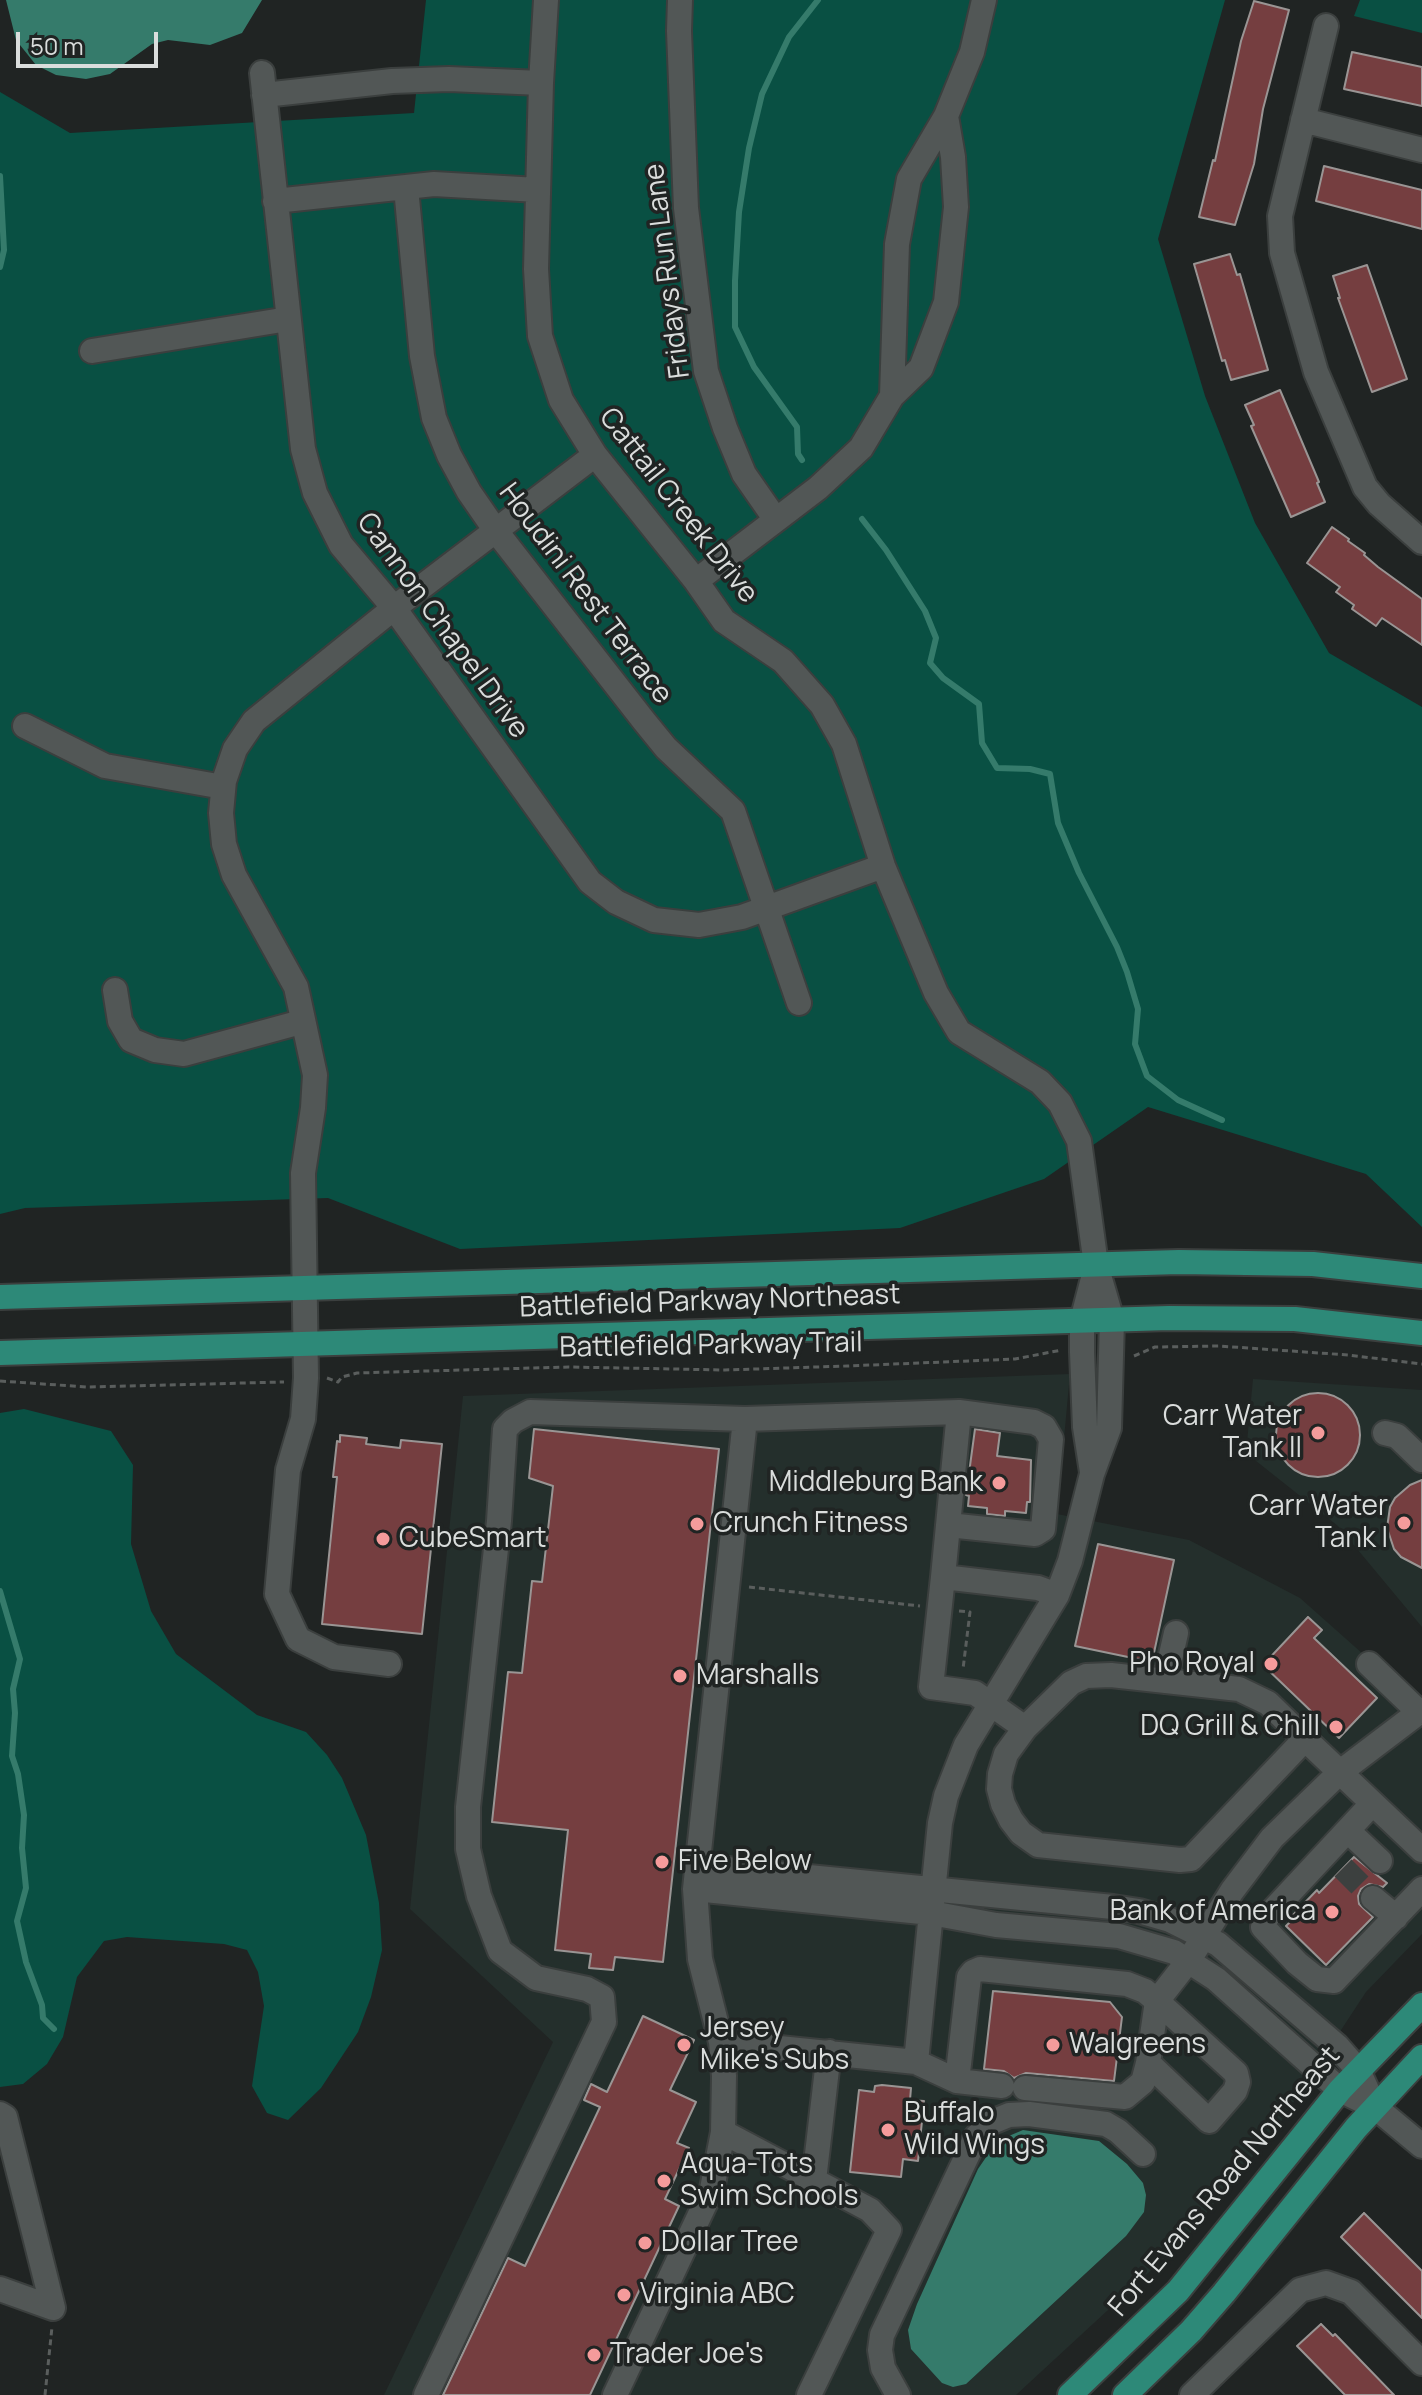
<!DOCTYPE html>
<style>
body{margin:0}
#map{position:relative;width:1422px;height:2395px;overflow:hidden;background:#202423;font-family:Manrope,sans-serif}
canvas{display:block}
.scale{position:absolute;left:16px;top:32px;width:142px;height:36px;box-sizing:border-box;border:4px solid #dadddc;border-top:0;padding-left:10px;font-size:24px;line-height:28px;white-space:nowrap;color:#dadddc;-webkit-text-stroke:6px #202423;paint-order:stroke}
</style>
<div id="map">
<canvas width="1422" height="2395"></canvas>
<div class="scale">50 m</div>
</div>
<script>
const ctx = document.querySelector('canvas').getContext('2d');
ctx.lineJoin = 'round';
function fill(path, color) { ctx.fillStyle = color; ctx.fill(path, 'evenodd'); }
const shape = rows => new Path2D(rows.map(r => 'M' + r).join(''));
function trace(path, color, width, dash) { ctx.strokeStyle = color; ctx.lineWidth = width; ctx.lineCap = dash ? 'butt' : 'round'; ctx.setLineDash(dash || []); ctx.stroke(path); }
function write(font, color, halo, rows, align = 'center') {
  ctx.font = font + ' Manrope,sans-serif'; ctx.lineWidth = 7; ctx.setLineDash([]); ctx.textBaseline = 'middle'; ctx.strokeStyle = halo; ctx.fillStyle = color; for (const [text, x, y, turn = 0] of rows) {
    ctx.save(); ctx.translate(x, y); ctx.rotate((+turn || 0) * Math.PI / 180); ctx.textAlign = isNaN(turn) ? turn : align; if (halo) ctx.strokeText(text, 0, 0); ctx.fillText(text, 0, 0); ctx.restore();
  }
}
fill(shape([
 [1070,1374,1057,1514,1189,1540,1300,1598,1417,1702,1422,1698,1422,1934,1366,1992,1280,2123,1186,2238,1016,2395,384,2395,553,2042,410,1909,463,1396],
 [1253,1379,1422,1390,1422,1627,1338,1526,1246,1453]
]), '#242f2c');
fill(shape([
 [426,0,1225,0,1158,239,1205,396,1255,523,1329,653,1422,707,1422,1227,1366,1174,1148,1107,1044,1179,900,1228,460,1249,328,1198,25,1208,0,1214,0,92,70,133,414,113],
 [1360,0,1422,0,1422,33,1354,16],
 [24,1409,111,1431,133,1465,131,1544,151,1611,176,1654,257,1715,306,1732,327,1755,342,1778,366,1835,379,1903,382,1950,371,1997,358,2032,321,2088,288,2120,267,2113,252,2086,264,2006,258,1972,247,1950,224,1944,127,1937,104,1941,77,1977,63,2037,47,2064,23,2084,0,2087,0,1413]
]), '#095043');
fill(shape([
 [6,0,262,0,242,33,210,45,168,40,152,44,110,74,86,79,56,75,36,65,16,40],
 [1023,2130,1099,2141,1127,2164,1143,2183,1146,2195,1144,2212,1126,2236,966,2384,953,2387,942,2383,911,2349,908,2330,917,2304,978,2169,991,2150,1004,2138]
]), '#357b6b');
trace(shape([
 [0,176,4,250,0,267],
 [802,460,798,454,797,427,754,367,735,327,735,281,739,212,749,148,762,94,789,37,818,0],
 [862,519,886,550,925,611,936,638,930,663,943,678,979,704,982,743,997,768,1030,769,1050,774,1058,823,1079,873,1117,947,1127,972,1138,1009,1135,1044,1147,1076,1178,1100,1222,1120],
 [0,1591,20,1659,13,1689,15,1713,12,1756,18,1774,24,1815,22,1848,26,1888,17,1921,26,1962,42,2005,43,2018,54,2029]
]), '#357b6b', 6);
const building = shape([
 [1254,1,1289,10,1263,109,1254,164,1235,225,1199,217,1213,160,1215,161,1241,41,1254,1],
 [1352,52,1422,67,1422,106,1344,89,1352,52],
 [1324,166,1422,190,1422,229,1316,201,1324,166],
 [1230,254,1237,275,1240,274,1268,370,1231,380,1225,360,1222,361,1194,264,1230,254],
 [1367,265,1407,379,1372,392,1338,298,1340,298,1333,276,1367,265],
 [1280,390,1319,482,1317,483,1325,502,1291,517,1251,426,1254,425,1245,405,1280,390],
 [1332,527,1349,539,1348,541,1365,553,1364,555,1378,567,1422,599,1422,645,1382,618,1376,626,1352,609,1354,605,1336,592,1340,587,1307,563,1332,527],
 '1276 1435a42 42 0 1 1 84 0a42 42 0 1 1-84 0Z',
 [534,1429,719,1449,663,1962,615,1957,613,1970,589,1968,591,1954,555,1950,568,1830,492,1822,508,1672,522,1673,532,1581,542,1582,553,1486,529,1478,534,1429],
 [975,1429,1000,1433,997,1456,1031,1460,1030,1502,1027,1502,1026,1513,1005,1511,1005,1516,987,1514,987,1508,968,1506,969,1496,966,1495,975,1429],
 [340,1435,367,1438,366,1444,400,1448,401,1440,442,1444,422,1634,322,1624,337,1477,333,1477,337,1441,340,1442,340,1435],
 [1422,1480,1422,1568,1401,1557,1394,1549,1387,1528,1390,1507,1395,1498,1410,1485,1422,1480],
 [1098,1544,1174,1560,1152,1662,1075,1646,1098,1544],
 [1308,1617,1322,1630,1314,1638,1377,1698,1339,1738,1263,1665,1308,1617],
 [1354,1857,1387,1883,1383,1887,1369,1884,1361,1889,1358,1896,1359,1904,1373,1917,1326,1965,1286,1926,1294,1918,1292,1916,1317,1890,1319,1893,1354,1857],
 [993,1991,1110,2002,1122,2017,1114,2081,1026,2073,1014,2078,1004,2071,984,2069,993,1991],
 [643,2016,694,2040,670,2090,696,2102,677,2143,689,2148,665,2199,679,2206,590,2395,443,2395,508,2258,525,2266,600,2107,584,2100,591,2084,607,2092,643,2016],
 [882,2085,911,2088,910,2100,924,2101,918,2161,903,2159,901,2177,850,2172,859,2090,874,2092,875,2086,882,2085],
 [1364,2213,1422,2271,1422,2318,1341,2237,1364,2213],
 [1321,2324,1333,2336,1335,2334,1394,2395,1345,2395,1297,2346,1321,2324]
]);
fill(building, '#753e40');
trace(building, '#9a9594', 2);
trace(shape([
 [1343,1868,1373,1898]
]), '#3c403f', 24, [24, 12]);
const minor = shape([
 [546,0,541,83,536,269,540,336,561,400,595,455,696,581,724,621,783,661,822,705,844,744,883,866,936,993,959,1032,1040,1082,1060,1103,1079,1141,1096,1265,1112,1320,1109,1428,1092,1474,1070,1561,1057,1595,966,1745,946,1796,940,1823,916,2062],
 [680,0,679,31,686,208,706,371,725,428,744,474,776,520],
 [1326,26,1280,216,1282,253,1316,372,1365,487,1379,504,1422,542],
 [262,73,303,449,315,493,341,545,394,608,590,882,616,902,654,920,699,925,742,917,883,866],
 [264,95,392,81,449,79,541,83],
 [1303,120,1422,150],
 [406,188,422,356,434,418,449,455,469,492,496,531,644,721,666,748,733,811,799,1003],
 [275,201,434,184,538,190],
 [92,351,288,319],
 [892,396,921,368,946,302,956,207,953,157,946,116],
 [696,581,818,488,861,448,892,396,897,244,909,179,946,116,972,52,984,0],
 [25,726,105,766,223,787],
 [115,990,120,1021,131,1040,155,1050,184,1054,301,1022],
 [1385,1433,1397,1436,1422,1460],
 [1092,1472,1085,1427,1082,1352,1082,1321,1096,1267],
 [948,1525,1035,1534,1043,1529,1051,1439,1044,1427,1034,1422,959,1412],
 [943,1577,931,1687,975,1693,1025,1728,1006,1754,1000,1774,999,1789,1003,1804,1011,1820,1021,1833,1038,1845,1180,1860,1191,1859,1305,1739,1268,1703,1239,1689,1111,1675,1086,1676,1071,1683,1025,1728],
 [389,1664,334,1657,298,1639,277,1594,288,1470,303,1419,306,1378,303,1173,313,1108,315,1075,296,987,234,875,224,844,221,813,224,781,235,749,254,721,394,608,595,455],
 [1369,1664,1419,1712],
 [1165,1681,1176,1633],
 [1305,1739,1422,1850],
 [1372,1804,1265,1919,1263,1927,1297,1963,1317,1979,1334,1981,1422,1889],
 [1348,1831,1380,1861],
 [697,1866,1113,1907,1139,1911,1170,1920,1218,1944,1337,2046,1358,2070,1367,2090],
 [695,1889,931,1913,996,1925,1119,1936,1174,1952,1216,1979,1340,2090,1375,2107,1422,2146],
 [1373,1898,1396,1917],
 [721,2042,916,2062,957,2081,1002,2086],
 [957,2081,969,1977,973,1972,980,1969,1127,1984,1145,1991,1157,2001,1236,2073,1238,2082,1235,2091,1209,2121,1148,2063,1157,2001,1189,1960,1232,1891,1272,1838,1339,1773,1422,1710],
 [1025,2088,1125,2097,1143,2082,1148,2063],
 [0,2114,5,2117,53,2308],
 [723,2132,870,2210,889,2230,809,2395],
 [814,2180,829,2052],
 [0,2289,53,2308],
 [426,2395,604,2022,602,1997,587,1989,536,1978,500,1951,479,1896,468,1849,468,1807,499,1521,505,1429,513,1421,530,1412,745,1419,959,1412,943,1577,1038,1588,1057,1595],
 [615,2395,712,2189,723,2132,724,2076,721,2042,700,1959,695,1889,745,1419],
 [898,2395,883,2368,880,2350,882,2335,976,2137,992,2122,1009,2115,1029,2114,1106,2124,1118,2131,1143,2154],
 [1192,2395,1300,2290,1326,2283,1351,2292,1422,2363]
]);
const major = shape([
 [0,1297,1179,1262,1313,1264,1422,1276],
 [0,1353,1169,1318,1295,1319,1422,1333],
 [1070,2395,1178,2291,1340,2090,1422,2005],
 [1125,2395,1191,2331,1224,2293,1356,2128,1422,2057]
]);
trace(minor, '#3b3f3e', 28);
trace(major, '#3b3f3e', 28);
trace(shape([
 [1134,1356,1155,1347,1219,1346,1348,1355,1422,1364],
 [327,1378,338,1382,342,1377,357,1373,569,1367,725,1370,847,1366,1015,1359,1062,1350],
 [0,1381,87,1387,284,1382],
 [749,1587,920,1606],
 [959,1611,970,1612,963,1669],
 [45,2395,52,2327]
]), '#5a5e5d', 3, [6, 4]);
trace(minor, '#525756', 24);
trace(major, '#2d8978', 24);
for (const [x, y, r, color] of [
 [1318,1433,8,"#f59b9b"],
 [999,1483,8,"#f59b9b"],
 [1404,1523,8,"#f59b9b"],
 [697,1524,8,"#f59b9b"],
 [383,1539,8,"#f59b9b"],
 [1271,1664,8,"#f59b9b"],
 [680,1676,8,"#f59b9b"],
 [1336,1727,8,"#f59b9b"],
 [662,1862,8,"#f59b9b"],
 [1332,1912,8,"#f59b9b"],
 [684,2045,8,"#f59b9b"],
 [1053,2045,8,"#f59b9b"],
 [888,2130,8,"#f59b9b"],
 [664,2181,8,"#f59b9b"],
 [645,2243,8,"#f59b9b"],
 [624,2295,8,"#f59b9b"],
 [594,2355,8,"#f59b9b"]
]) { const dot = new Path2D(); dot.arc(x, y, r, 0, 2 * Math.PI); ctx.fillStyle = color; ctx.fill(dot); trace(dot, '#202423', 3); }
write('28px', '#dadddc', '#202423', [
 ["Fridays Run Lane",668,271,-97],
 ["Cattail Creek Drive",678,506,52],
 ["Houdini Rest Terrace",585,594,53],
 ["Cannon Chapel Drive",442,626,54],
 ["Battlefield Parkway Northeast",710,1302,-2],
 ["Battlefield Parkway Trail",711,1346,-1],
 ["Fort Evans Road Northeast",1225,2182,-50]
]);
write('28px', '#dadddc', '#202423', [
 ["Carr Water",1302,1417,"right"],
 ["Tank II",1302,1449,"right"],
 ["Middleburg Bank",983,1483,"right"],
 ["Carr Water",1388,1507,"right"],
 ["Tank I",1388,1539,"right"],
 ["Crunch Fitness",713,1524],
 ["CubeSmart",399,1539],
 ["Pho Royal",1255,1664,"right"],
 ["Marshalls",696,1676],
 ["DQ Grill & Chill",1320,1727,"right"],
 ["Five Below",678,1862],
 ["Bank of America",1316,1912,"right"],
 ["Jersey",700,2029],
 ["Mike's Subs",700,2061],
 ["Walgreens",1069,2045],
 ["Buffalo",904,2114],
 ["Wild Wings",904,2146],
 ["Aqua-Tots",680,2165],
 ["Swim Schools",680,2197],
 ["Dollar Tree",661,2243],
 ["Virginia ABC",640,2295],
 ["Trader Joe's",610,2355]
], 'left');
</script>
